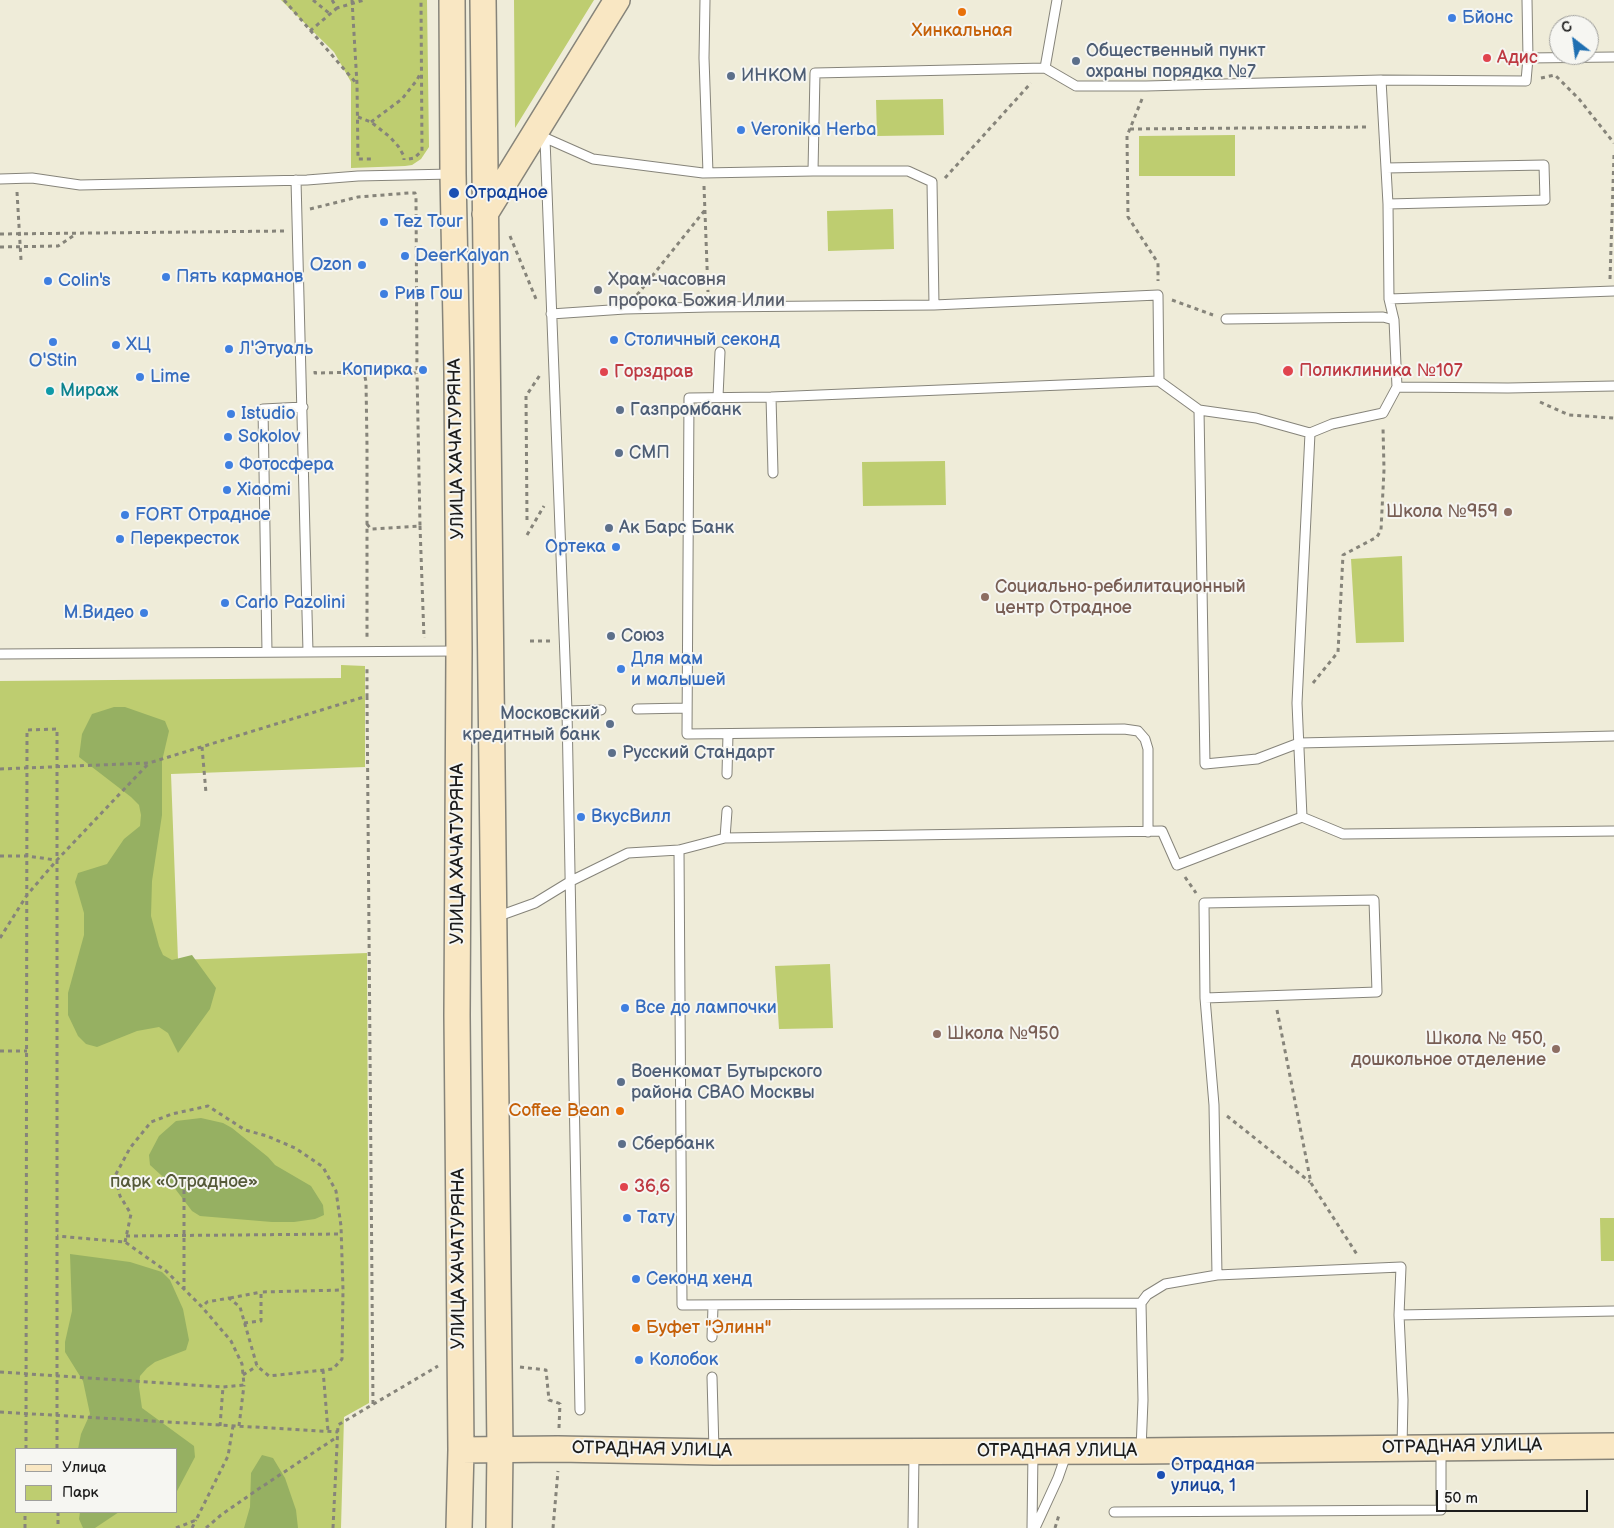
<!DOCTYPE html>
<meta charset="utf-8">
<style>
body{margin:0}
#map{position:relative;width:1614px;height:1528px;overflow:hidden;background:#efecd9;font-family:"Balsamiq Sans",sans-serif}
canvas{display:block}
.legend{position:absolute;left:15px;top:1448px;width:162px;height:65px;box-sizing:border-box;background:#f6f6f2;border:1px solid #9f9f9c;margin:0;padding:6px 9px;list-style:none;font-size:15px;color:#1c1c1c}
.legend li{display:flex;align-items:center;gap:10px;height:25px}
.legend b{width:25px;border:1px solid #9f9f9c}
.north{position:absolute;left:1549px;top:15px;width:50px;height:50px;box-sizing:border-box;background:#f6f6f2;border:1px solid #9f9f9c;border-radius:50%;rotate:330deg;font-size:14px;font-weight:700;line-height:20px;text-align:center;color:#1c1c1c}
.north::after{content:'';display:block;margin:auto;width:18px;height:22px;background:#1f6fb2;clip-path:polygon(50% 0,100% 100%,50% 72%,0 100%)}
.scale{position:absolute;left:1436px;top:1490px;width:152px;height:22px;box-sizing:border-box;border:2px solid #1c1c1c;border-top:0;padding-left:6px;font-size:15px;line-height:18px;white-space:nowrap;color:#1c1c1c;-webkit-text-stroke:4px #f6f6f2;paint-order:stroke}
</style>
<div id="map">
<canvas width="1614" height="1528"></canvas>
<ul class="legend">
<li><b style="height:6px;background:#f9e7c3"></b>Улица</li>
<li><b style="height:14px;background:#becd70"></b>Парк</li>
</ul>
<div class="north">С</div>
<div class="scale">50 m</div>
</div>
<script>
const ctx = document.querySelector('canvas').getContext('2d');
ctx.lineJoin = 'round';
function fill(path, color) { ctx.fillStyle = color; ctx.fill(path, 'evenodd'); }
const shape = rows => new Path2D(rows.map(r => 'M' + r).join(''));
function trace(path, color, width, dash) { ctx.strokeStyle = color; ctx.lineWidth = width; ctx.lineCap = dash ? 'butt' : 'round'; ctx.setLineDash(dash || []); ctx.stroke(path); }
function write(font, color, halo, rows, align = 'center') {
  ctx.font = font + ' "Balsamiq Sans",sans-serif'; ctx.lineWidth = 4; ctx.setLineDash([]); ctx.textBaseline = 'middle'; ctx.strokeStyle = halo; ctx.fillStyle = color; for (const [text, x, y, turn = 0] of rows) {
    ctx.save(); ctx.translate(x, y); ctx.rotate((+turn || 0) * Math.PI / 180); ctx.textAlign = isNaN(turn) ? turn : align; if (halo) ctx.strokeText(text, 0, 0); ctx.fillText(text, 0, 0); ctx.restore();
  }
}
fill(shape([
 [281,0,427,0,429,147,421,159,412,165,405,166,351,168,351,82,334,52],
 [514,0,594,0,515,128],
 [943,99,944,135,877,136,876,100],
 [1235,135,1235,176,1139,176,1139,136],
 [893,209,894,249,828,251,827,211],
 [945,461,946,505,863,506,862,462],
 [1402,556,1404,642,1356,643,1351,559],
 [341,665,365,666,365,767,171,774,178,960,367,953,369,1403,344,1417,341,1528,0,1528,0,681,341,678],
 [16,1449,176,1449,176,1512,16,1512],
 [830,964,833,1028,779,1029,775,966],
 [1600,1218,1614,1218,1614,1261,1601,1261]
]), '#becd70');
fill(shape([
 [114,707,125,707,165,721,169,731,162,761,162,815,152,881,151,916,159,946,163,955,172,960,192,955,216,988,210,1009,178,1053,168,1033,159,1027,137,1031,97,1047,86,1044,78,1036,68,1015,68,993,84,935,84,913,75,882,78,873,107,864,124,839,140,826,141,815,139,805,131,797,79,757,82,734,92,714],
 [201,1118,223,1123,232,1128,268,1157,275,1165,311,1186,323,1205,324,1215,315,1219,294,1222,272,1222,200,1216,192,1211,173,1186,150,1165,149,1155,159,1136,176,1121],
 [70,1254,130,1262,162,1272,170,1280,183,1309,189,1340,186,1350,155,1362,147,1368,140,1376,139,1387,142,1408,194,1446,195,1457,176,1493,176,1449,78,1449,81,1434,90,1414,83,1381,65,1352,65,1342,72,1311],
 [262,1455,273,1458,285,1478,296,1510,298,1528,244,1528,250,1507,251,1473],
 [80,1512,119,1512,95,1528,83,1528,79,1519]
]), '#96b062');
const lane = shape([
 [705,0,704,58,708,173],
 [1057,0,1045,68,1076,86,1146,86,1381,80,1388,204,1389,299],
 [1527,0,1528,58],
 [1381,80,1526,81,1528,58,1614,57],
 [541,136,593,159,703,173,813,171,815,73,1045,68],
 [545,139,567,711,580,1410],
 [1386,168,1544,165,1545,200,1388,204],
 [813,171,908,171,932,182,934,305],
 [0,179,32,178,80,185,307,180,358,176,452,174],
 [296,180,308,652],
 [551,314,625,309,709,307,934,305,1158,295,1159,381],
 [1226,319,1383,317,1394,320],
 [1397,387,1508,388,1614,386],
 [718,397,720,352],
 [771,397,773,473],
 [1199,410,1256,418,1310,433],
 [267,652,263,409,303,407],
 [0,654,457,651],
 [637,709,687,708],
 [567,711,601,710],
 [727,774,728,734],
 [1302,817,1297,703,1310,433,1332,424,1383,413,1397,387,1394,320,1389,299,1614,291],
 [1148,832,1148,749,1145,739,1138,731,1124,729,687,734,689,398,771,397,1159,381,1199,410,1205,764,1257,759,1299,743,1614,736],
 [725,838,727,811],
 [679,850,682,1305,1141,1303,1143,1400,1141,1450],
 [496,917,535,903,571,881,628,853,679,850,725,838,1162,831,1177,865,1302,817,1343,834,1614,831],
 [1205,998,1377,992,1374,900,1204,903,1205,998,1214,1105,1217,1275],
 [1141,1303,1147,1295,1165,1284,1217,1275,1401,1267,1399,1315,1403,1400,1402,1447],
 [1399,1315,1614,1311],
 [712,1337,713,1306],
 [712,1377,714,1451],
 [1114,1512,1441,1510,1441,1450],
 [913,1528,914,1454],
 [1032,1528,1033,1452],
 [1035,1528,1058,1478,1067,1452]
]);
const secondary = shape([
 [452,0,453,174,457,372,459,651,457,1015,461,1450,459,1528],
 [483,0,500,1449,499,1528],
 [485,214,617,0],
 [461,1450,558,1449,714,1452,1141,1451,1614,1446]
]);
trace(lane, '#86847a', 11);
trace(secondary, '#86847a', 28);
trace(shape([
 [284,0,357,84],
 [313,0,330,14],
 [332,0,337,8,364,0],
 [352,0,357,84,358,159,373,159],
 [310,31,337,8],
 [1541,78,1555,75,1579,99,1614,143],
 [1142,99,1127,136,1128,217,1158,263,1158,281],
 [358,117,371,122,390,137,398,146,404,156,404,160],
 [371,122,402,99,417,80,421,72],
 [1130,129,1370,127],
 [409,159,414,158,422,151,421,0],
 [945,178,1031,83],
 [704,186,708,292],
 [17,192,21,260],
 [310,209,358,197,409,193,415,193,416,197,417,373,364,372],
 [0,234,284,231],
 [510,236,536,299],
 [0,247,58,246,76,234],
 [1610,279,1614,155],
 [637,295,705,210],
 [1172,300,1213,315],
 [315,371,315,373,364,372,366,382,367,446,367,637],
 [1540,402,1569,415,1614,418],
 [527,520,526,396,540,375],
 [367,524,371,529,420,526,417,373],
 [420,526,424,638],
 [527,535,544,506],
 [530,641,551,641],
 [1313,683,1338,652,1343,555,1377,537,1381,530,1384,470,1383,427],
 [367,696,373,1405],
 [202,747,206,793],
 [0,769,149,763,367,696,367,666],
 [0,856,27,856,56,860],
 [1185,877,1196,893],
 [0,938,27,895,57,860,149,763],
 [1277,1010,1311,1183,1358,1256],
 [0,1051,27,1051],
 [1227,1116,1310,1182],
 [184,1182,184,1289],
 [126,1236,341,1234],
 [125,1242,131,1214,120,1196,115,1176,130,1148,151,1122,172,1114,208,1106,245,1130,267,1136,295,1148,323,1167,336,1191,341,1226,343,1290,342,1359,333,1369,269,1376,257,1366,240,1307,229,1298,207,1302,202,1307],
 [230,1298,261,1292],
 [244,1323,261,1321,261,1292,343,1290],
 [520,1367,546,1370,549,1400,561,1404],
 [323,1370,328,1431],
 [0,1372,223,1387,244,1385,242,1364,231,1341,202,1307,166,1271,125,1242,57,1236],
 [243,1375,257,1366],
 [0,1412,338,1432],
 [220,1426,223,1387],
 [239,1426,244,1385],
 [559,1428,560,1403],
 [26,1449,27,730,57,729,57,1449],
 [58,1512,58,1528],
 [25,1528,25,1512],
 [176,1528,196,1520,228,1456,233,1426],
 [192,1528,196,1520],
 [206,1528,221,1515,257,1490,337,1437],
 [333,1528,338,1425,438,1366],
 [553,1528,558,1471],
 [1055,1528,1059,1515]
]), '#86847a', 3, [4, 4]);
trace(lane, '#fff', 9);
trace(secondary, '#f9e7c3', 25);
for (const [x, y, r, color] of [
 [962,12,5,"#e8710a"],
 [1452,18,5,"#3f7fe0"],
 [1487,58,5,"#e0444e"],
 [1076,61,5,"#5c6f8a"],
 [731,76,5,"#5c6f8a"],
 [741,130,5,"#3f7fe0"],
 [454,193,6,"#1a4fb4"],
 [384,222,5,"#3f7fe0"],
 [405,256,5,"#3f7fe0"],
 [362,265,5,"#3f7fe0"],
 [166,277,5,"#3f7fe0"],
 [48,281,5,"#3f7fe0"],
 [598,290,5,"#6b7280"],
 [384,294,5,"#3f7fe0"],
 [614,340,5,"#3f7fe0"],
 [53,342,5,"#3f7fe0"],
 [116,345,5,"#3f7fe0"],
 [229,349,5,"#3f7fe0"],
 [423,370,5,"#3f7fe0"],
 [1288,371,6,"#e0444e"],
 [604,372,5,"#e0444e"],
 [140,377,5,"#3f7fe0"],
 [50,391,5,"#0f9aa8"],
 [620,410,5,"#5c6f8a"],
 [231,414,5,"#3f7fe0"],
 [228,437,5,"#3f7fe0"],
 [619,453,5,"#5c6f8a"],
 [229,465,5,"#3f7fe0"],
 [227,490,5,"#3f7fe0"],
 [1508,512,5,"#8d6e63"],
 [125,515,5,"#3f7fe0"],
 [609,528,5,"#5c6f8a"],
 [120,539,5,"#3f7fe0"],
 [616,547,5,"#3f7fe0"],
 [985,597,5,"#8d6e63"],
 [225,603,5,"#3f7fe0"],
 [144,613,5,"#3f7fe0"],
 [611,636,5,"#5c6f8a"],
 [621,669,5,"#3f7fe0"],
 [610,724,5,"#5c6f8a"],
 [612,753,5,"#5c6f8a"],
 [581,817,5,"#3f7fe0"],
 [625,1008,5,"#3f7fe0"],
 [937,1034,5,"#8d6e63"],
 [1556,1049,5,"#8d6e63"],
 [621,1082,5,"#5c6f8a"],
 [620,1111,5,"#e8710a"],
 [622,1144,5,"#5c6f8a"],
 [624,1187,5,"#e0444e"],
 [627,1218,5,"#3f7fe0"],
 [636,1279,5,"#3f7fe0"],
 [636,1328,5,"#e8710a"],
 [639,1360,5,"#3f7fe0"],
 [1161,1475,5,"#1a4fb4"]
]) { const dot = new Path2D(); dot.arc(x, y, r, 0, 2 * Math.PI); ctx.fillStyle = color; ctx.fill(dot); trace(dot, '#f6f6f2', 2); }
write('18px', '#366cbe', '#f6f6f2', [
 ["Бйонс",1462,18],
 ["Veronika Herba",751,130],
 ["Tez Tour",394,222],
 ["DeerKalyan",415,256],
 ["Ozon",352,265,"right"],
 ["Пять карманов",176,277],
 ["Colin's",58,281],
 ["Рив Гош",394,294],
 ["Столичный секонд",624,340],
 ["ХЦ",126,345],
 ["Л'Этуаль",239,349],
 ["O'Stin",53,361,"center"],
 ["Копирка",413,370,"right"],
 ["Lime",150,377],
 ["Istudio",241,414],
 ["Sokolov",238,437],
 ["Фотосфера",239,465],
 ["Xiaomi",237,490],
 ["FORT Отрадное",135,515],
 ["Перекресток",130,539],
 ["Ортека",606,547,"right"],
 ["Carlo Pazolini",235,603],
 ["М.Видео",134,613,"right"],
 ["Для мам",631,659],
 ["и малышей",631,680],
 ["ВкусВилл",591,817],
 ["Все до лампочки",635,1008],
 ["Тату",637,1218],
 ["Секонд хенд",646,1279],
 ["Колобок",649,1360]
], 'left');
write('18px', '#c56008', '#f6f6f2', [
 ["Хинкальная",962,31],
 ["Coffee Bean",610,1111,"right"],
 ["Буфет \"Элинн\"",646,1328,"left"]
]);
write('18px', '#4e5e75', '#f6f6f2', [
 ["Общественный пункт",1086,51],
 ["охраны порядка №7",1086,72],
 ["ИНКОМ",741,76],
 ["Газпромбанк",630,410],
 ["СМП",629,453],
 ["Ак Барс Банк",619,528],
 ["Союз",621,636],
 ["Московский",600,714,"right"],
 ["кредитный банк",600,735,"right"],
 ["Русский Стандарт",622,753],
 ["Военкомат Бутырского",631,1072],
 ["района СВАО Москвы",631,1093],
 ["Сбербанк",632,1144]
], 'left');
write('18px', '#be3a42', '#f6f6f2', [
 ["Адис",1497,58],
 ["Поликлиника №107",1299,371],
 ["Горздрав",614,372],
 ["36,6",634,1187]
], 'left');
write('18px', '#164399', '#f6f6f2', [
 ["Отрадное",465,193],
 ["Отрадная",1171,1465],
 ["улица, 1",1171,1486]
], 'left');
write('18px', '#5b616d', '#f6f6f2', [
 ["Храм-часовня",608,280],
 ["пророка Божия Илии",608,301]
], 'left');
write('18px', '#0d838f', '#f6f6f2', [
 ["Мираж",60,391]
], 'left');
write('18px', '#1c1c1c', '#f6f6f2', [
 ["УЛИЦА ХАЧАТУРЯНА",457,449,-91],
 ["УЛИЦА ХАЧАТУРЯНА",458,854,-90],
 ["УЛИЦА ХАЧАТУРЯНА",459,1259,-90],
 ["ОТРАДНАЯ УЛИЦА",1462,1447,-1],
 ["ОТРАДНАЯ УЛИЦА",652,1450,1],
 ["ОТРАДНАЯ УЛИЦА",1057,1451]
]);
write('18px', '#785e54', '#f6f6f2', [
 ["Школа №959",1498,512],
 ["Социально-ребилитационный",995,587,"left"],
 ["центр Отрадное",995,608,"left"],
 ["Школа №950",947,1034,"left"],
 ["Школа № 950,",1546,1039],
 ["дошкольное отделение",1546,1060]
], 'right');
write('18px', '#555a39', '#f6f6f2', [
 ["парк «Отрадное»",184,1182]
]);
</script>
